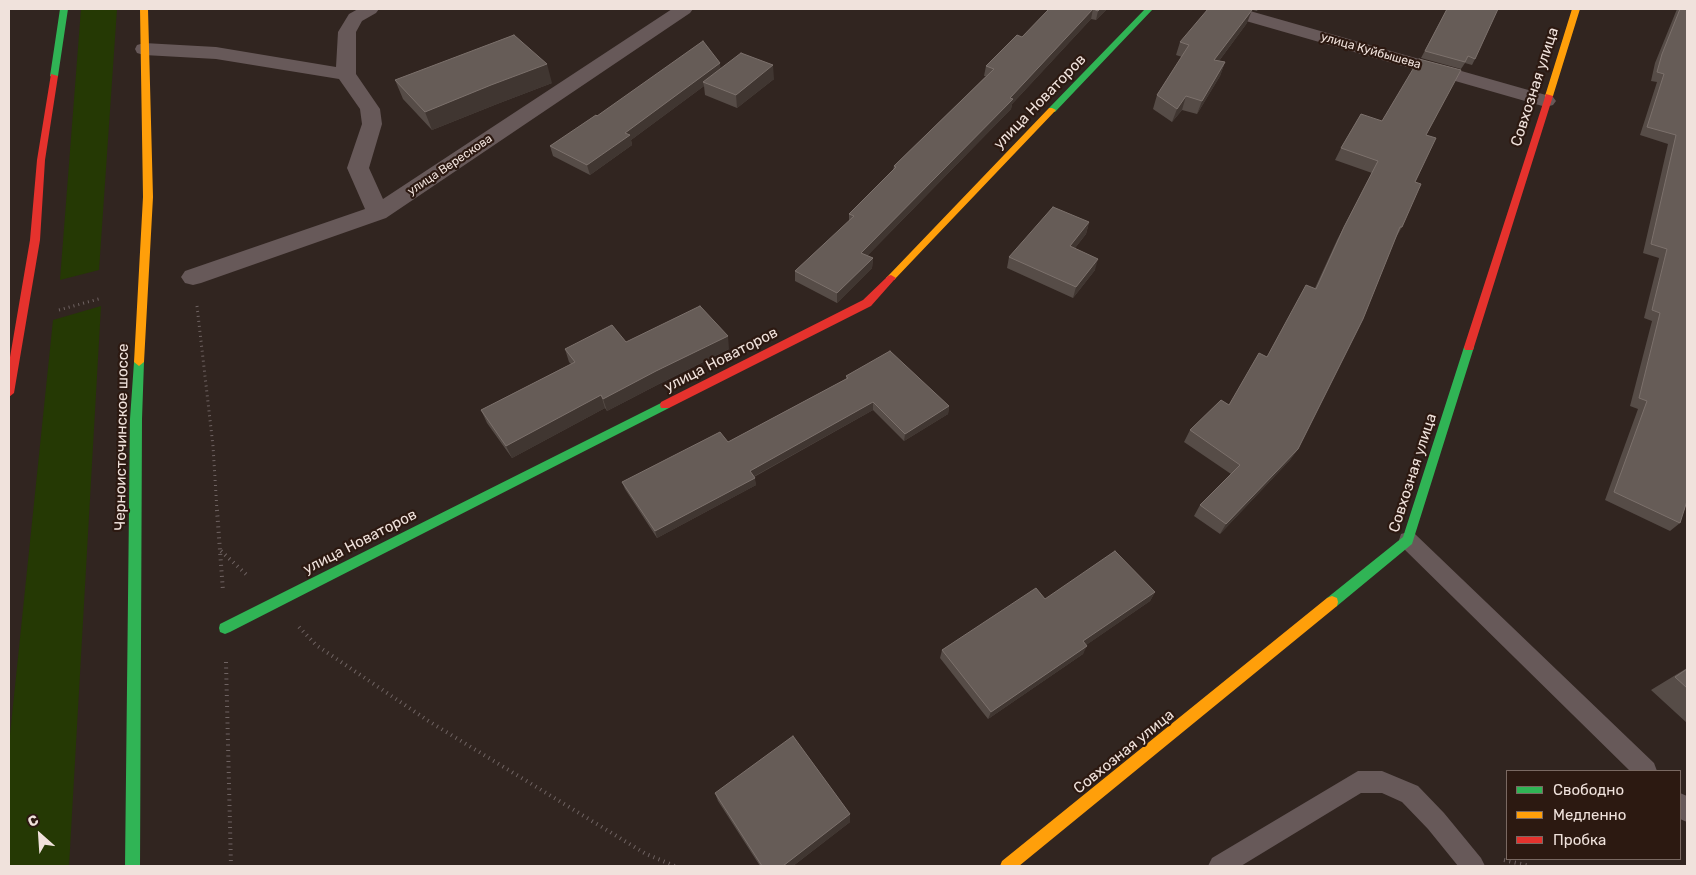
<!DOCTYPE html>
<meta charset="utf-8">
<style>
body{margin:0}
#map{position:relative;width:1696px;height:875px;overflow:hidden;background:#312520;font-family:Rubik,sans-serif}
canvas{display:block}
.frame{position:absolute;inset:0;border:10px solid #f0e2dc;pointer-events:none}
.legend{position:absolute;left:1506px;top:770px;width:175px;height:90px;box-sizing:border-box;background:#2c1911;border:1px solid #7a6962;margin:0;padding:6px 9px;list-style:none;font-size:15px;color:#f0e2dc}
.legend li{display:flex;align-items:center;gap:10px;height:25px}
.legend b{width:25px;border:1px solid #7a6962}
.north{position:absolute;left:15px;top:810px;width:50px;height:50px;-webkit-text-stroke:4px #2c1911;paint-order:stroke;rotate:334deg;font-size:14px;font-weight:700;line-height:20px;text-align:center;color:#f0e2dc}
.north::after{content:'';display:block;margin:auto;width:18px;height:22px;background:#f0e2dc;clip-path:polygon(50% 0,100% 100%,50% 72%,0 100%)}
</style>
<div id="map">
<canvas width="1696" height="875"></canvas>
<div class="frame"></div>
<ul class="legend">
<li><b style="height:6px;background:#30b455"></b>Свободно</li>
<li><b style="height:6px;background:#ff9f0a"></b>Медленно</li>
<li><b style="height:6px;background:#e5322d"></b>Пробка</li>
</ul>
<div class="north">С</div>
</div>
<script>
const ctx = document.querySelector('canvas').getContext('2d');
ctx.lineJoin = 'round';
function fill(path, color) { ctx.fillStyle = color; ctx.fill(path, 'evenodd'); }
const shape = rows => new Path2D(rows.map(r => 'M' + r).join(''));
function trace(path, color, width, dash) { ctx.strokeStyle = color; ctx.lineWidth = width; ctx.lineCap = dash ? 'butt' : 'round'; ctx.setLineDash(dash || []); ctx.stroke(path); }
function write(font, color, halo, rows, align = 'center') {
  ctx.font = font + ' Rubik,sans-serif'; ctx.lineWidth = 4.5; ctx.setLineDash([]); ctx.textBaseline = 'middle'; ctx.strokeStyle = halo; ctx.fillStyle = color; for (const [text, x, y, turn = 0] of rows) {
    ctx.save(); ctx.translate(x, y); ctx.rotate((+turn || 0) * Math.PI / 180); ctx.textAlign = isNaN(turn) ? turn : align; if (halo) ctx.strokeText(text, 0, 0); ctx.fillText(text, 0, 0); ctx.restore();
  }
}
fill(shape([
 [81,9,117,9,99,270,60,280],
 [101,306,69,866,9,866,9,744,53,320]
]), '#253904');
trace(shape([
 [197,306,213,446,217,511],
 [59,310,102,298]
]), '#6f6362', 3, [1, 4]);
trace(shape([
 [217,510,223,591],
 [221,551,249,577],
 [299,627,316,645,430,722,646,854,675,866],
 [226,662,231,866],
 [1504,860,1530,866]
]), '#6f6362', 4, [1, 4.5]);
fill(shape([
 [1408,532,1415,534,1654,763,1657,771,1630,771,1401,546,1399,540,1401,534,1408,532],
 [1358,771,1382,771,1418,786,1444,813,1481,858,1485,866,1458,866,1428,829,1402,802,1382,793,1361,793,1241,866,1208,866,1212,858,1358,771],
 [1680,793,1687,796,1687,822,1680,819,1680,793]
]), '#675959');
fill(shape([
 [358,9,379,9,376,13,362,21,356,32,356,74,380,109,382,124,369,168,383,199,672,9,693,9,690,13,386,218,201,283,193,285,185,283,181,277,185,271,365,209,347,168,362,124,360,109,339,79,216,59,144,55,137,53,135,49,137,45,144,43,216,47,336,67,338,32,349,14,358,9],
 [1215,9,1243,9,1553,97,1556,101,1553,105,1546,107,1539,105,1218,13,1215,9]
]), '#675959');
fill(shape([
 [60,9,68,9,58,76,54,78,50,76,60,9],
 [1145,9,1153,9,1055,112,1049,112,1049,108,1145,9],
 [1469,343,1474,347,1412,544,1337,606,1332,608,1327,606,1326,602,1327,598,1403,537,1464,347,1469,343],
 [139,358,144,362,142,419,140,866,125,866,130,419,134,362,139,358],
 [665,401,669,402,670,405,669,408,230,632,225,634,220,632,219,628,220,624,665,401]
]), '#30b455');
fill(shape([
 [140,9,148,9,153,197,144,362,139,366,134,362,143,197,140,9],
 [1572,9,1580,9,1553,96,1546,98,1545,96,1572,9],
 [1049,108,1052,108,1056,110,894,280,888,280,886,278,888,276,1049,108],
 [1332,596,1337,598,1338,602,1337,606,1019,866,1000,866,1002,861,1327,598,1332,596]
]), '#ff9f0a');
fill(shape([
 [51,74,58,76,45,160,40,240,14,393,9,397,9,363,30,240,37,160,51,74],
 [1546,94,1553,96,1474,347,1473,350,1465,350,1464,347,1546,94],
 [891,275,896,278,894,280,871,306,669,408,661,408,660,405,661,402,863,300,888,276,891,275]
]), '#e5322d');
fill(shape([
 [1049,9,1107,9,1096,20,1091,19,1012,104,1011,109,867,256,873,258,872,268,837,303,795,281,795,271,849,222,849,214,893,170,894,166,986,76,984,76,986,66,1022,37],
 [1249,9,1258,9,1257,11],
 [1447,9,1475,59,1472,65,1465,63,1461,69,1421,58],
 [1677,9,1687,9,1680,523,1670,531,1605,500,1638,409,1630,406,1652,321,1644,318,1659,258,1643,253,1668,144,1640,135,1657,82,1651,81,1655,63],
 [1247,23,1219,61,1225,62,1220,76,1197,114,1182,110,1172,122,1153,109,1157,95,1182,57,1176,55,1180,42],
 [720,63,720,69,774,79,737,108,705,95,704,86,631,140,632,145,590,175,553,156,550,146,597,116],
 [395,80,552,83,497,104,432,130,403,99],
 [1426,135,1415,182,1402,227,1395,239,1298,449,1290,460,1220,534,1194,516,1200,505,1231,474,1184,442,1190,430,1229,405,1267,357,1315,288,1337,240,1372,173,1335,160,1341,148],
 [1089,222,1086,234,1075,248,1095,270,1073,298,1007,268,1009,257],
 [626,342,729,349,659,384,607,411,605,408,512,458,487,423,481,410,571,364,569,362,565,349],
 [846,376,949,406,948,414,904,441,873,410,754,477,756,485,657,538,625,489,622,482,728,442,846,379],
 [1155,592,1150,601,1086,645,1083,654,988,719,940,658,942,650,1045,599],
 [1687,668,1687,723,1651,690],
 [715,793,850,822,793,866,760,866,718,801]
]), '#564c47');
fill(shape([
 [1093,9,1091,19,1012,104,1011,109,861,262,861,253],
 [1100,9,1107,9,1096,20,1098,11],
 [1252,10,1247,23,1210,73,1214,60],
 [1225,62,1220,76,1197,114,1202,101],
 [720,63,721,73,703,82,704,86,631,140,632,145,590,175,587,165,625,133],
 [547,64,552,83,497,104,432,130,425,112,491,85],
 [773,65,774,79,737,108,736,95],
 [1186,96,1182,110,1172,122,1177,109],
 [1089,222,1086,234,1067,258,1070,246],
 [873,258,872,268,837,303,837,293],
 [1098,259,1095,270,1073,298,1076,287],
 [728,336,729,349,659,384,607,411,603,399,656,371],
 [601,395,605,408,512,458,506,446],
 [873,402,873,410,751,478,750,471],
 [949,406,948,414,904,441,905,434],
 [1298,449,1290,460,1220,534,1226,524],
 [755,478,756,485,657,538,655,531],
 [1155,592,1150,601,1079,650,1083,641],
 [1087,646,1083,654,988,719,991,712],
 [850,814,850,822,793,866,783,866]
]), '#403631');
const building = shape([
 [1049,9,1100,9,1098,11,1093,9,1010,98,1013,99,861,253,873,258,837,293,795,271,854,216,849,214,896,167,894,166,994,69,986,66,1017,35,1022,37,1049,9],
 [1208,9,1246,9,1252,10,1214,60,1225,62,1202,101,1186,96,1177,109,1157,95,1189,45,1180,42,1208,9],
 [1447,9,1498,9,1475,59,1468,56,1465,62,1425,51,1447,9],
 [1680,9,1687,9,1687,501,1680,523,1614,492,1647,401,1639,398,1660,313,1652,310,1667,249,1651,244,1676,135,1647,127,1664,74,1657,72,1662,54,1680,9],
 [514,35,547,64,491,85,425,112,395,80,514,35],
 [703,41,720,63,625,133,630,135,587,165,550,146,596,115,597,116,703,41],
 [741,53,773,65,736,95,703,82,741,53],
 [1419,59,1461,70,1426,135,1436,138,1415,182,1421,184,1402,227,1400,227,1363,319,1298,449,1226,524,1200,505,1240,465,1190,430,1221,400,1229,405,1259,353,1267,357,1306,285,1316,289,1344,227,1378,161,1341,148,1361,114,1382,121,1419,59],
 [1053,207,1089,222,1070,246,1098,259,1076,287,1009,257,1053,207],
 [700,306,728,336,656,371,603,399,601,395,506,446,481,410,575,362,565,349,612,325,626,342,700,306],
 [890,351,949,406,905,434,873,402,750,471,755,478,655,531,622,482,720,432,728,442,848,378,846,376,890,351],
 [1115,551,1155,592,1083,641,1087,646,991,712,942,650,1036,588,1045,599,1115,551],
 [1687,669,1687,688,1675,677,1687,669],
 [793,736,850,814,783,866,762,866,715,793,793,736]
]);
fill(building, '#665c57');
trace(building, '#7c716c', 1);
write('12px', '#f0e2dc', '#2c1911', [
 ["улица Куйбышева",1371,51,16],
 ["улица Верескова",450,165,-34]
]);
write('15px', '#f0e2dc', '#2c1911', [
 ["Совхозная улица",1535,87,-72],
 ["улица Новаторов",1040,102,-46],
 ["улица Новаторов",721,360,-27],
 ["Черноисточинское шоссе",122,437,-89],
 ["Совхозная улица",1413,473,-72],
 ["улица Новаторов",360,542,-27],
 ["Совхозная улица",1124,752,-39]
]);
</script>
